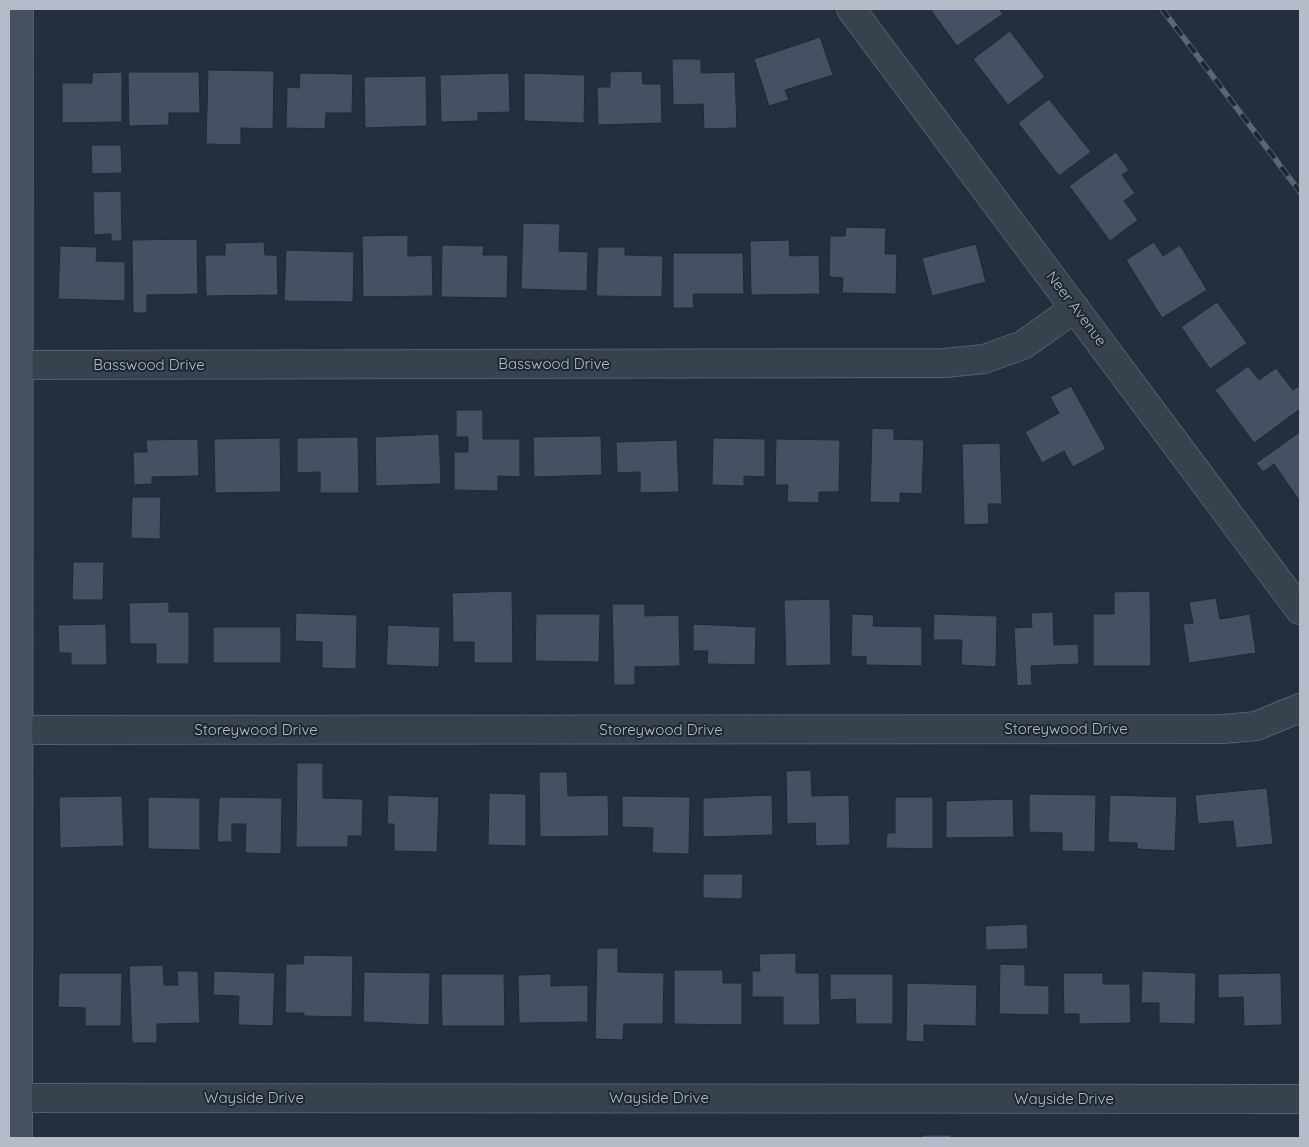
<!DOCTYPE html>
<style>
body{margin:0}
#map{position:relative;width:1309px;height:1147px;overflow:hidden;background:#242f3e;font-family:Quicksand,sans-serif}
canvas{display:block}
.frame{position:absolute;inset:0;border:10px solid #b4bcc9;pointer-events:none}
</style>
<div id="map">
<canvas width="1309" height="1147"></canvas>
<div class="frame"></div>
</div>
<script>
const ctx = document.querySelector('canvas').getContext('2d');
ctx.lineJoin = 'round';
function fill(path, color) { ctx.fillStyle = color; ctx.fill(path, 'evenodd'); }
const shape = rows => new Path2D(rows.map(r => 'M' + r).join(''));
function trace(path, color, width, dash) { ctx.strokeStyle = color; ctx.lineWidth = width; ctx.lineCap = dash ? 'butt' : 'round'; ctx.setLineDash(dash || []); ctx.stroke(path); }
function write(font, color, halo, rows, align = 'center') {
  ctx.font = font + ' Quicksand,sans-serif'; ctx.lineWidth = 4; ctx.setLineDash([]); ctx.textBaseline = 'middle'; ctx.strokeStyle = halo; ctx.fillStyle = color; for (const [text, x, y, turn = 0] of rows) {
    ctx.save(); ctx.translate(x, y); ctx.rotate((+turn || 0) * Math.PI / 180); ctx.textAlign = isNaN(turn) ? turn : align; if (halo) ctx.strokeText(text, 0, 0); ctx.fillText(text, 0, 0); ctx.restore();
  }
}
const building = shape([
 [930,9,999,9,1003,14,957,46,930,9],
 [1010,31,1045,77,1008,105,973,59,1010,31],
 [820,37,833,75,785,90,789,100,769,106,754,59,820,37],
 [672,59,701,59,701,73,735,72,737,128,704,129,703,104,673,105,672,59],
 [208,70,274,71,273,129,241,128,241,145,206,144,208,70],
 [642,71,643,84,661,84,662,123,598,125,597,87,610,87,610,72,642,71],
 [122,72,122,122,62,123,62,83,92,83,92,73,122,72],
 [128,72,199,72,200,113,169,113,169,125,129,126,128,72],
 [300,73,353,74,352,113,326,113,325,129,286,128,287,87,299,88,300,73],
 [509,73,510,112,478,113,478,121,441,122,440,75,509,73],
 [524,73,585,75,584,123,524,121,524,73],
 [426,76,427,126,365,128,364,77,426,76],
 [1049,99,1091,152,1059,176,1018,123,1049,99],
 [91,145,121,145,122,173,92,174,91,145],
 [1116,152,1129,170,1122,175,1135,193,1124,201,1138,220,1110,241,1069,186,1116,152],
 [121,191,122,241,111,241,111,234,94,235,93,192,121,191],
 [523,223,560,224,559,251,588,252,587,291,521,289,523,223],
 [846,227,886,228,885,254,897,254,896,294,842,293,843,278,829,277,830,236,845,236,846,227],
 [408,235,408,256,432,255,433,296,363,297,362,236,408,235],
 [197,239,198,294,147,295,147,313,133,313,132,240,197,239],
 [789,240,790,256,819,255,820,294,751,295,750,241,789,240],
 [264,242,265,255,277,255,278,295,206,296,205,255,225,255,225,243,264,242],
 [1154,242,1163,256,1180,245,1207,290,1162,318,1126,260,1154,242],
 [976,244,986,282,932,296,922,258,976,244],
 [442,245,484,246,483,255,508,255,507,298,441,297,442,245],
 [60,246,97,247,96,261,125,262,125,301,58,299,60,246],
 [598,247,625,247,625,255,663,256,662,297,596,296,598,247],
 [286,250,354,252,353,302,284,301,286,250],
 [673,253,743,253,744,294,693,294,694,308,673,308,673,253],
 [1217,302,1247,343,1210,369,1181,327,1217,302],
 [1248,366,1259,380,1276,368,1293,390,1300,385,1300,409,1254,443,1215,390,1248,366],
 [1071,386,1106,449,1073,467,1064,451,1042,463,1025,432,1059,413,1050,397,1071,386],
 [456,410,483,410,483,439,520,439,520,477,498,476,498,491,454,490,454,452,468,452,468,437,456,437,456,410],
 [872,428,894,429,894,439,924,440,922,494,900,493,900,503,870,502,872,428],
 [1300,432,1300,500,1299,500,1274,464,1263,472,1256,463,1300,432],
 [439,434,441,484,376,486,375,437,439,434],
 [601,436,602,475,534,477,533,437,601,436],
 [358,437,359,493,320,493,320,472,297,473,297,438,358,437],
 [280,438,281,492,215,493,214,439,280,438],
 [713,438,765,439,765,477,744,476,744,486,712,485,713,438],
 [198,439,199,476,152,477,152,484,134,485,133,452,147,452,146,440,198,439],
 [776,439,840,440,839,492,819,492,819,503,787,502,788,485,775,485,776,439],
 [677,440,679,492,640,493,640,472,617,473,616,442,677,440],
 [1000,443,1002,504,988,504,989,524,964,525,962,444,1000,443],
 [132,497,161,497,160,539,131,538,132,497],
 [73,562,104,562,103,600,72,600,73,562],
 [512,591,513,663,474,663,474,642,453,642,452,593,512,591],
 [1150,591,1151,666,1093,666,1093,614,1114,614,1114,592,1150,591],
 [1216,598,1220,619,1250,614,1256,653,1189,663,1183,624,1193,623,1189,602,1216,598],
 [830,599,831,665,786,666,784,600,830,599],
 [169,602,169,612,189,612,189,664,156,664,156,644,130,644,129,603,169,602],
 [612,604,645,604,645,616,679,615,680,666,635,667,635,685,614,685,612,604],
 [1053,612,1054,645,1078,644,1079,664,1031,666,1032,685,1017,686,1014,628,1032,627,1031,613,1053,612],
 [296,613,357,615,356,669,322,668,322,642,295,641,296,613],
 [536,614,600,614,599,662,535,661,536,614],
 [852,614,874,615,873,626,922,627,922,666,866,665,866,657,851,656,852,614],
 [934,614,997,616,996,667,961,665,962,640,933,640,934,614],
 [106,624,107,665,71,665,71,653,59,653,58,625,106,624],
 [693,624,756,627,755,665,707,664,708,651,693,651,693,624],
 [388,625,440,627,439,667,386,665,388,625],
 [213,627,281,627,281,663,213,663,213,627],
 [297,763,323,763,323,798,363,799,362,836,348,836,348,847,296,847,297,763],
 [811,770,812,796,849,795,850,845,816,846,815,823,787,824,786,771,811,770],
 [539,772,567,772,568,796,608,795,609,836,540,837,539,772],
 [1267,788,1273,844,1236,848,1233,821,1198,824,1195,795,1267,788],
 [489,793,526,794,526,846,488,845,489,793],
 [1029,794,1096,795,1095,852,1062,851,1062,833,1029,832,1029,794],
 [388,795,439,797,437,852,394,851,394,824,387,824,388,795],
 [772,795,773,835,703,837,703,798,772,795],
 [1110,795,1177,797,1175,851,1137,849,1137,843,1108,842,1110,795],
 [122,796,124,846,60,848,59,797,122,796],
 [622,796,690,797,689,854,652,853,653,828,622,827,622,796],
 [148,797,200,798,200,850,148,849,148,797],
 [219,797,282,798,281,854,245,853,246,824,232,824,232,842,217,842,219,797],
 [895,797,933,797,933,849,886,848,887,833,895,833,895,797],
 [1013,799,1014,837,946,838,946,801,1013,799],
 [703,874,743,874,742,899,703,898,703,874],
 [1027,924,1028,949,986,950,985,926,1027,924],
 [597,948,618,948,618,972,664,973,663,1024,624,1024,623,1040,595,1039,597,948],
 [796,953,796,973,819,973,820,1025,783,1025,783,997,752,997,752,971,760,971,759,954,796,953],
 [304,955,353,956,352,1017,304,1016,304,1013,285,1013,286,964,303,964,304,955],
 [1000,964,1025,965,1025,985,1049,986,1049,1015,999,1014,1000,964],
 [163,965,164,985,178,985,177,971,198,971,200,1023,157,1024,157,1043,132,1043,129,966,163,965],
 [674,970,723,970,723,983,742,983,742,1025,674,1024,674,970],
 [214,971,275,973,273,1026,238,1025,239,996,213,995,214,971],
 [1142,971,1196,973,1195,1024,1159,1023,1159,1003,1141,1003,1142,971],
 [364,972,430,973,429,1025,363,1022,364,972],
 [59,973,122,973,121,1026,85,1026,85,1008,58,1007,59,973],
 [1063,973,1103,973,1103,984,1130,984,1131,1023,1079,1024,1079,1014,1064,1014,1063,973],
 [1281,973,1282,1025,1244,1026,1243,997,1218,998,1218,974,1281,973],
 [441,974,504,974,505,1026,442,1026,441,974],
 [551,974,551,986,588,985,588,1022,519,1023,518,975,551,974],
 [830,974,893,974,893,1024,856,1024,855,999,830,1000,830,974],
 [907,983,977,985,976,1026,924,1025,924,1042,906,1041,907,983],
 [922,1135,951,1135,951,1138,922,1138,922,1135]
]);
fill(building, '#455162');
trace(building, '#1f2835', 1);
const street = shape([
 [851,9,1300,610],
 [19,365,945,363,984,359,1023,345,1075,308],
 [19,730,1224,729,1256,726,1300,708],
 [18,1098,1300,1099]
]);
const secondary = shape([
 [18,1138,19,9]
]);
trace(street, '#565f6c', 30);
trace(secondary, '#565f6c', 30);
trace(street, '#38414e', 28);
trace(secondary, '#465061', 28);
const rail = shape([
 [1162,9,1300,192]
]);
trace(rail, '#5a6575', 5.5);
trace(rail, '#1d2633', 4, [11]);
write('15px', '#b4bcc9', '#1d2633', [
 ["Neer Avenue",1076,309,53],
 ["Basswood Drive",554,364],
 ["Basswood Drive",149,365],
 ["Storeywood Drive",1066,729],
 ["Storeywood Drive",256,730],
 ["Storeywood Drive",661,730],
 ["Wayside Drive",254,1098],
 ["Wayside Drive",659,1098],
 ["Wayside Drive",1064,1099]
]);
</script>
